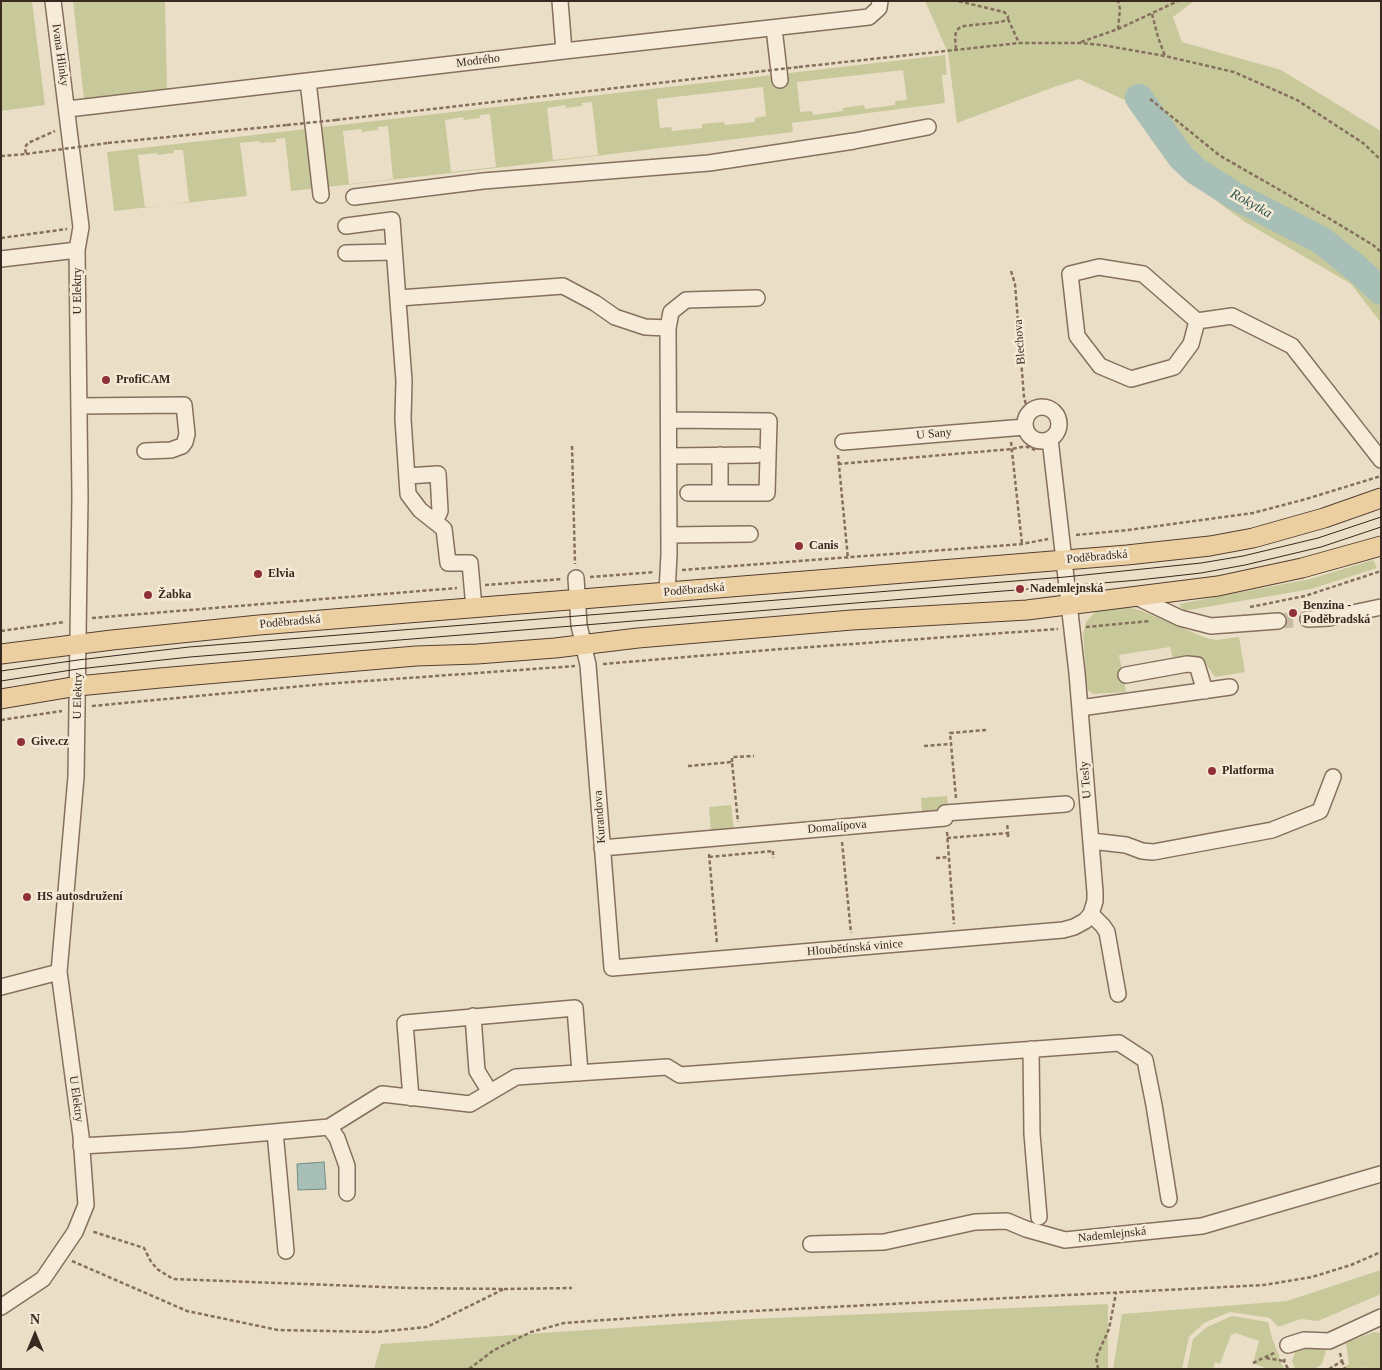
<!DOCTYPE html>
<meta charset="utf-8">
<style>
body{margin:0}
#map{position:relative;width:1382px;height:1370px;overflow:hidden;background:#ebdec6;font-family:Georgia,serif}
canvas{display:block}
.frame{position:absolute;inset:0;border:2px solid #372920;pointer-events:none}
.north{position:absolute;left:10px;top:1310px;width:50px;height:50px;-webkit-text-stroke:4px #f3e9d5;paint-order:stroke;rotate:0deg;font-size:14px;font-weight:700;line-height:20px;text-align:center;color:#372920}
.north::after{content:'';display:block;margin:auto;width:18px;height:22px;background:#372920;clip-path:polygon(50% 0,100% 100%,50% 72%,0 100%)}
</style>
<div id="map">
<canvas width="1382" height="1370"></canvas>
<div class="frame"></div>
<div class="north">N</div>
</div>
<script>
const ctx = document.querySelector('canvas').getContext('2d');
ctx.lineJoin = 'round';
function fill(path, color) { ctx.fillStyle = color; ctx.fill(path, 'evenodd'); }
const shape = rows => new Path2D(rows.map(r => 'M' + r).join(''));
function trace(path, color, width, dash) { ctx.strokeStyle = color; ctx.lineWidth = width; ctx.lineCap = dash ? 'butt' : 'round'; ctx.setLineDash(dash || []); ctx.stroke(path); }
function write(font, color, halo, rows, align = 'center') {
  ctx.font = font + ' Georgia,serif'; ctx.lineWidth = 5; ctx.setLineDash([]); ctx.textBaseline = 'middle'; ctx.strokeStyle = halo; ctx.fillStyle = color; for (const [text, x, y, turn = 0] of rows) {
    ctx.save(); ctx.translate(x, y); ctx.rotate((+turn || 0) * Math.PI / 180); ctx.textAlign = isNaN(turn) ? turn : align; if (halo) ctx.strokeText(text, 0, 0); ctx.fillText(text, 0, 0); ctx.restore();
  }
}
fill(shape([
 [1,1,32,1,45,105,1,111],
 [73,1,165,1,167,89,84,99],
 [925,1,1194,1,1173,17,1182,42,1281,70,1381,131,1381,323,1351,284,1245,222,1183,176,1127,101,1079,79,1054,87,957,123,948,53],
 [945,55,947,75,942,75,945,103,792,123,793,132,513,166,114,211,107,152],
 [903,70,907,100,895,101,895,105,865,109,864,105,843,108,843,111,813,115,812,111,800,112,797,82],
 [763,87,766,116,755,118,755,122,725,125,724,122,702,124,702,128,672,131,671,127,660,128,657,99],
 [592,102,598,155,553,160,547,108,565,105,566,108,582,106,582,103],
 [490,114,496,167,451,172,445,120,463,117,464,120,480,118,480,115],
 [388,126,393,179,349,184,343,131,361,129,362,132,378,130,378,127],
 [285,138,291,191,247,196,240,143,259,141,260,143,276,142,276,139],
 [174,150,183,150,189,202,145,208,138,155,157,153,158,155,174,153],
 [1373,560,1377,568,1311,589,1183,611,1179,604,1310,579],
 [1128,607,1142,611,1206,638,1216,640,1239,637,1245,672,1215,677,1204,661,1191,657,1173,659,1170,647,1119,655,1126,692,1093,694,1088,690,1087,686,1083,634,1086,622,1094,613,1098,611],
 [947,796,948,810,922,812,921,798],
 [731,805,734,831,711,833,709,807],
 [1381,1270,1381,1294,1318,1321,1301,1319,1278,1327,1270,1318,1230,1312,1204,1323,1189,1337,1182,1369,1113,1369,1122,1314,1287,1301],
 [1108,1304,1108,1369,374,1369,381,1344,750,1319],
 [1232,1316,1268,1322,1272,1338,1284,1369,1268,1369,1253,1363,1259,1341,1236,1333,1231,1335,1220,1364,1215,1362,1213,1369,1187,1369,1193,1339,1207,1327],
 [1374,1332,1381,1333,1381,1369,1367,1369,1362,1367,1361,1369,1341,1369,1349,1364,1346,1343],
 [1297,1346,1324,1347,1326,1351,1322,1364,1314,1369,1295,1369,1292,1361]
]), '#c7c99b');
const water = shape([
 [324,1162,326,1189,298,1190,297,1164,324,1162]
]);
fill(water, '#a7bfb7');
trace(water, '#6f8d83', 1);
trace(shape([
 [1139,98,1181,157,1196,171,1237,197,1321,240,1356,268,1381,291]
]), '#a7bfb7', 28);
trace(shape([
 [1278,621,1308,619]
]), '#c7baa5', 15, [15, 8]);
const minor = shape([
 [560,1,564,51],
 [774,28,780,80],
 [308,81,321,195],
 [68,109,564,51,869,17,879,8,880,1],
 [354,197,483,181,709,163,854,141,928,127],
 [346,226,392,220,404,381,403,419,408,494,420,510,444,529,448,563,470,563,474,608],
 [346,253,394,252],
 [1,259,77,250],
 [399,298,563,286,595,303,615,317,645,327,668,328],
 [1197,321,1191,344,1174,367,1131,379,1100,366,1077,336,1070,274,1099,267,1143,274,1197,321,1232,316,1292,346,1381,460],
 [79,406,184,405,187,434,185,442,182,446,171,450,145,451],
 '1025 424a17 17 0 1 1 34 0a17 17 0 1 1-34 0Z',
 [669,420,769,421,767,493,688,493],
 [843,442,1025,427],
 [720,455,720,493],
 [669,456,756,455],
 [407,476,438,474,440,511,435,522],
 [669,535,750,534],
 [576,578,579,625,588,665,612,968,1063,930,1074,927,1085,921,1091,914,1095,901,1095,892,1077,673,1050,439],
 [667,592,669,554,668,328,671,312,686,300,757,298],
 [1134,596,1180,618,1211,626,1278,621],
 [1308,619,1329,618,1381,607],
 [1126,675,1187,664,1197,665,1205,691],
 [1080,708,1230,687],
 [1091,841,1126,845,1142,851,1153,852,1272,830,1320,811,1333,777],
 [602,848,945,818,945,813,1066,804],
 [1091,914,1103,926,1107,932,1118,994],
 [1,987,59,972],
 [473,1016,477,1071,490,1092],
 [1031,1049,1032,1134,1039,1217],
 [411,1098,405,1023,575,1008,580,1073],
 [329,1127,337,1138,347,1166,347,1193],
 [275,1132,286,1251],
 [81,1146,185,1140,329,1127,382,1094,470,1104,516,1077,667,1067,680,1075,1119,1043,1145,1060,1154,1105,1169,1199],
 [811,1244,884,1242,975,1222,1007,1221,1026,1229,1065,1240,1202,1226,1381,1174],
 [1,1307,43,1279,75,1232,86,1205,81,1136,59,972,76,777,80,497,77,250,81,227,53,1],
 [1288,1345,1304,1340,1329,1341,1381,1317]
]);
const major = shape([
 [1,654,112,640,259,625,1127,555,1210,546,1253,538,1324,518,1381,498],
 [1,699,78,686,160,678,416,656,477,654,555,648,638,638,852,620,1027,610,1218,586,1302,568,1381,546]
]);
trace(minor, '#86705d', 18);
trace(major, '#543f31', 21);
trace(shape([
 [1152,14,1158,37,1165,56],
 [1008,19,1019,43],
 [1118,29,1120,9,1118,1],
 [1081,42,1118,29,1178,1],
 [956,49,955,38,956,32,959,28,964,26,1001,22,1008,19,1008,16,1004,12,958,1],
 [799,67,1019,43,1080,43,1102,45,1165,56,1234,72,1297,100,1363,143,1381,160],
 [1150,99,1219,155,1330,219,1373,245,1381,252],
 [336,120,755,72],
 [108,143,287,125],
 [1,156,26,154,25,147,28,143,55,131],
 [1,238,67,229],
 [1011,271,1015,284,1024,397,1028,412],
 [1011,442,1022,544],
 [572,446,575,564],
 [838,455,848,559],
 [838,464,1012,449,1022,447,1028,447,1035,450],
 [1076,535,1128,530,1253,513,1306,499,1381,476],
 [682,570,1022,544,1048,539],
 [590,577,654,572],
 [485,585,562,579],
 [1250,607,1305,596,1381,571],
 [92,618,457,588],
 [1086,627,1150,621],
 [1,631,64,622],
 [603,664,769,650,1058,629],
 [92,706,324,684,575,666],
 [1,720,62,711],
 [924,746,951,744],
 [732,762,732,757,754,756],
 [688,766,732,762,738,822],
 [956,798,950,733,986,730],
 [947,832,954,924],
 [1008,833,1008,838],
 [947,838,1008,833,1007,823],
 [842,842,851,933],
 [773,851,773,858],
 [709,854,717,944],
 [709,857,773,851],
 [936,858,949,857],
 [72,1261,187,1311,278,1330,377,1332,427,1327,504,1289,410,1288,173,1279,157,1269,150,1260,144,1248,91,1231],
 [504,1289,572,1288],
 [1266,1358,1284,1361],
 [1285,1359,1284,1361,1288,1369],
 [1342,1361,1345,1369],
 [1253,1363,1276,1352],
 [469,1369,494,1350,531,1332,564,1323,674,1315,1264,1285,1312,1277,1351,1265,1381,1252],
 [1098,1369,1096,1358,1109,1329,1116,1293],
 [1329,1369,1342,1361,1340,1353]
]), '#86705d', 2.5, [4, 2.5]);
trace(minor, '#f7ecd9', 15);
trace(major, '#eccfa1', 19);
trace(shape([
 [1,671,78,660,189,647,1065,577,1201,563,1243,556,1318,538,1381,517],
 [1,681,78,669,190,657,1139,580,1201,573,1245,565,1321,547,1381,527]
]), '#372920', 1);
trace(shape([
 [755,72,799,67],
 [287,125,336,120],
 [26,154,108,143]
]), '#86705d', 2.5, [4, 2.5]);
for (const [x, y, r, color] of [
 [106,380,5,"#903138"],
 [799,546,5,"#903138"],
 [258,574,5,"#903138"],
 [1020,589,5,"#903138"],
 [148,595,5,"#903138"],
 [1293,613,5,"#903138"],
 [21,742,5,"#903138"],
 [1212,771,5,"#903138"],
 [27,897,5,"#903138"]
]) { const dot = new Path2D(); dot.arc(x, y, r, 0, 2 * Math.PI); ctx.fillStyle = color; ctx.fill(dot); trace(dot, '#f3e9d5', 2); }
write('12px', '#372920', '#f3e9d5', [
 ["Ivana Hlinky",60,55,82],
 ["Modrého",478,61,-7],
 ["U Elektry",78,291,-90],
 ["Blechova",1020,342,-94],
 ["U Sany",934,434,-5],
 ["Poděbradská",1097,557,-5],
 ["Poděbradská",694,590,-5],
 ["Poděbradská",290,622,-5],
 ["U Elektry",78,696,-89],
 ["U Tesly",1086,780,-95],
 ["Kurandova",600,817,-94],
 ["Domalípova",837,827,-5],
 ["Hloubětínská vinice",855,948,-5],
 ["U Elektry",76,1099,82],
 ["Nademlejnská",1112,1235,-6]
]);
write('bold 12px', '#372920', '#f3e9d5', [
 ["ProfiCAM",116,380],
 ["Canis",809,546],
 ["Elvia",268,574],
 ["Nademlejnská",1030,589],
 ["Žabka",158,595],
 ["Benzina -",1303,606],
 ["Poděbradská",1303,620],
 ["Give.cz",31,742],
 ["Platforma",1222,771],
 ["HS autosdružení",37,897]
], 'left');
write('italic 14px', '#305551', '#f3e9d5', [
 ["Rokytka",1251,204,29]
]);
</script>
